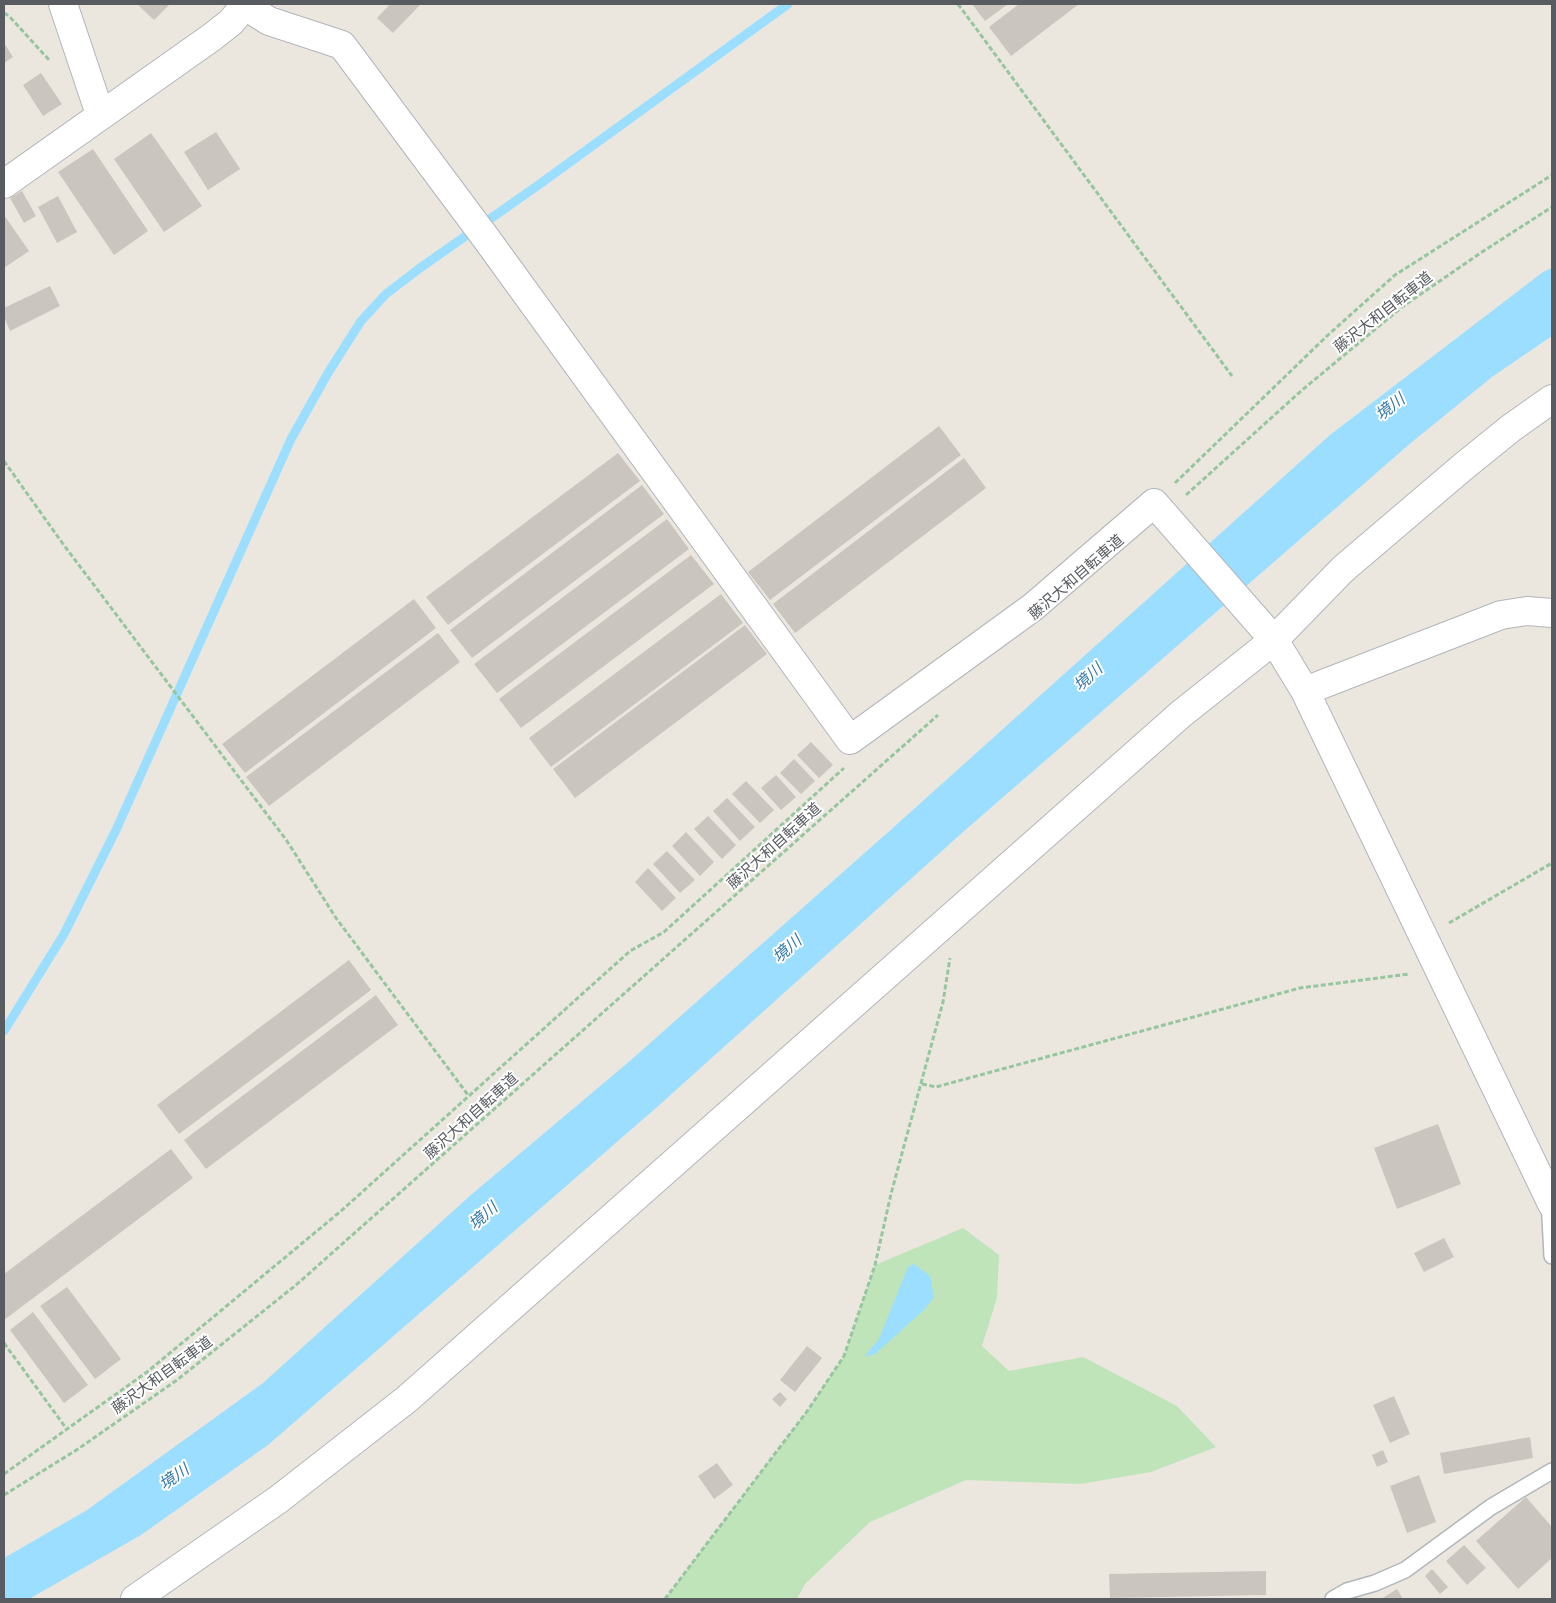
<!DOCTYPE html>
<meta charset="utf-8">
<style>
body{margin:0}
#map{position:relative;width:1556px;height:1603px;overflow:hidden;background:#ebe7df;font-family:Barlow,sans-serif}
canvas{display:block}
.frame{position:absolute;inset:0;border:5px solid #585c60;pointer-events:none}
</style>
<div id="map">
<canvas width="1556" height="1603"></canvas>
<div class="frame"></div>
</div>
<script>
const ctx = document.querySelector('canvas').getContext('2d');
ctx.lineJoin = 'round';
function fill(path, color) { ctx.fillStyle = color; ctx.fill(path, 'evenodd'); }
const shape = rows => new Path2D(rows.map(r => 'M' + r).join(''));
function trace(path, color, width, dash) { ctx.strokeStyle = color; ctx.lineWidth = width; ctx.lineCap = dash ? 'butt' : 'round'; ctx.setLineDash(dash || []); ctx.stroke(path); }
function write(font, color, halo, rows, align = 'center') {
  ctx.font = font + ' Barlow,"Noto Sans JP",sans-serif'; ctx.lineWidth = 4; ctx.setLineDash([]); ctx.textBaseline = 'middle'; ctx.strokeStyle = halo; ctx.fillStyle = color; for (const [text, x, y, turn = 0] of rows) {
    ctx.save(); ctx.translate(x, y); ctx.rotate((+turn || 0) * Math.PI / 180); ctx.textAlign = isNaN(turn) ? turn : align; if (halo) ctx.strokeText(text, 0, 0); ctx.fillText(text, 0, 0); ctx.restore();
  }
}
fill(shape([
 [963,1228,999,1255,997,1298,982,1346,1009,1371,1083,1357,1177,1406,1216,1447,1151,1472,1080,1484,966,1480,870,1522,805,1584,797,1599,665,1599,808,1410,844,1356,875,1265]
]), '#bfe4ba');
fill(shape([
 [1552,268,1552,336,1492,377,1412,442,963,832,656,1108,268,1445,141,1535,29,1599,4,1599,4,1558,87,1510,263,1383,472,1194,631,1060,895,826,1330,435,1543,272],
 [914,1264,930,1276,934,1297,925,1309,875,1354,864,1357,879,1339,908,1267]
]), '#9bdeff');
trace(shape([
 [4,1031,64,934,116,830,291,439,328,373,361,321,386,294,420,268,537,186,788,4]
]), '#9bdeff', 9);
fill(shape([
 [137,4,170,4,154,20],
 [390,4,421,4,393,33,377,18],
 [972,4,1008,4,985,21],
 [1019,4,1079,4,1011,56,989,27],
 [4,43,13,57,4,63],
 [41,73,62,104,43,116,23,85],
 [216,132,240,169,208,190,184,152],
 [151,133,202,206,164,232,114,159],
 [93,149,148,231,114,255,58,172],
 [22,191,36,216,24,223,10,198],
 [58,196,77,232,57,243,38,207],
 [4,215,29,251,4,268],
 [50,286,60,306,10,331,4,317,4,308],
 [939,426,961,455,770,600,748,572],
 [618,453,640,481,448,625,426,597],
 [964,458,986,488,795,633,773,604],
 [642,485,664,514,472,658,450,630],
 [667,519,689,549,497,693,474,664],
 [691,555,714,584,521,728,499,699],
 [721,594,743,623,551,767,529,738],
 [414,599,436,628,245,773,222,744],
 [745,625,767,654,575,798,553,769],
 [438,633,460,662,269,806,246,777],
 [811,742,833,765,819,778,797,755],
 [794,759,815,781,801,794,780,773],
 [776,775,796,797,781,810,761,788],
 [746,781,774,810,760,823,732,794],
 [727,798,755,827,740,841,713,811],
 [708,816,736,845,722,859,694,829],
 [686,832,714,862,700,876,672,846],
 [667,851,695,880,680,893,653,864],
 [648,868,676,898,662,911,635,882],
 [349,960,371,990,179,1134,157,1105],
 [376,995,398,1025,206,1169,184,1140],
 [1438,1124,1461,1184,1397,1209,1374,1148],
 [171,1149,193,1178,4,1320,4,1274],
 [1444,1238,1454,1257,1424,1272,1414,1253],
 [67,1287,121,1359,95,1379,40,1306],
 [33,1312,88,1385,64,1403,10,1330],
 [807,1346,822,1358,795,1392,780,1380],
 [780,1392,787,1399,780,1407,772,1399],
 [1394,1396,1410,1434,1390,1443,1373,1405],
 [1530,1437,1533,1458,1444,1474,1440,1453],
 [1383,1450,1388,1462,1377,1467,1372,1455],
 [717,1463,733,1485,714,1499,698,1476],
 [1419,1475,1436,1522,1407,1533,1390,1486],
 [1526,1497,1552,1527,1552,1558,1518,1589,1476,1541],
 [1464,1545,1486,1568,1467,1585,1446,1561],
 [1432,1569,1448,1587,1440,1594,1425,1576],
 [1266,1571,1266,1595,1110,1598,1109,1574],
 [1397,1589,1403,1599,1381,1599]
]), '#cbc5c0');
const lane = shape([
 [1549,1199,1552,1256],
 [1333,1599,1347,1591,1375,1583,1405,1570,1491,1507,1552,1471]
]);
const street = shape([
 [63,4,100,114],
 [245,6,269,21,342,45,488,241,850,740,1033,607,1154,503,1274,640,1305,691,1552,1204],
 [1305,691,1501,615,1527,611,1552,613],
 [135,1599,279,1499,407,1399,1181,714,1274,640,1343,569,1464,466,1511,428,1552,399]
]);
const secondary = shape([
 [4,184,212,37,231,22,246,4]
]);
trace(lane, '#b2b6ba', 18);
trace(street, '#b2b6ba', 30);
trace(secondary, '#b1b5ba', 30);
trace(shape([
 [958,4,1232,376],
 [4,13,9,16,50,61],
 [4,461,63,544,287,841,336,918,468,1095],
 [1175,483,1328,335,1395,275,1552,175],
 [1186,495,1301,391,1402,307,1482,252,1552,207],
 [1449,923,1552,863],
 [922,1084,936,1087,1300,988,1409,974],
 [4,1343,66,1428],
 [4,1474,147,1372,341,1211,630,951,664,932,844,768],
 [4,1495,78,1449,177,1380,296,1285,938,715],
 [665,1599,808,1410,844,1356,875,1265,891,1194,943,1002,950,958]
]), '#96c69e', 3, [5, 2.5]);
trace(lane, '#fff', 15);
trace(street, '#fff', 28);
trace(secondary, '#fff', 28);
write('15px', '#585c60', '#fff', [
 ["藤沢大和自転車道",1383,312,-38],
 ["藤沢大和自転車道",1076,577,-41],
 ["藤沢大和自転車道",774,846,-42],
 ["藤沢大和自転車道",471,1116,-42],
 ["藤沢大和自転車道",162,1375,-36]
]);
write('italic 16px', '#387aa7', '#fff', [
 ["境川",1390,407,-38],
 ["境川",1088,677,-42],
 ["境川",787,949,-41],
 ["境川",483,1216,-41],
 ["境川",174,1477,-35]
]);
</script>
